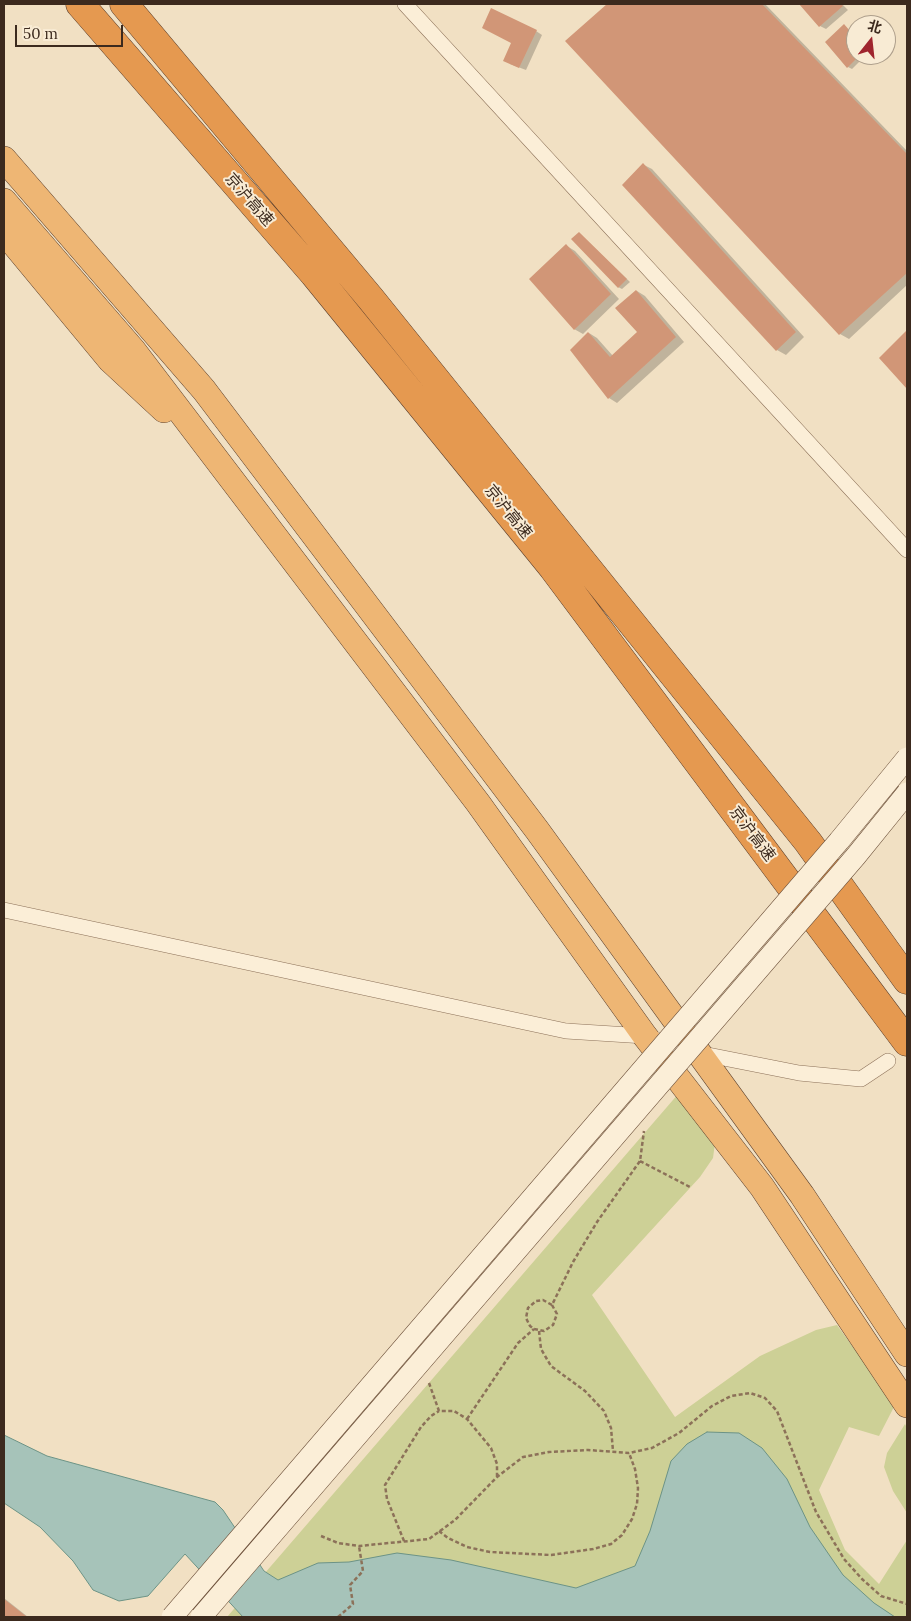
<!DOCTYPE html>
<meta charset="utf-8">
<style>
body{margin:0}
#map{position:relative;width:911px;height:1621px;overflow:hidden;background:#f1e0c3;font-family:Lora,"Noto Sans SC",serif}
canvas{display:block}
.frame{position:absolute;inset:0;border:5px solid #3c2a1e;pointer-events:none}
.north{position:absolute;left:846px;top:15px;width:50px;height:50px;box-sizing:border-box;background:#f8ebd4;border:1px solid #ad9e8b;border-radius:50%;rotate:16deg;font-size:14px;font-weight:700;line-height:20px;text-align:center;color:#3c2a1e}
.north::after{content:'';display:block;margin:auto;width:18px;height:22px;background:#9f252e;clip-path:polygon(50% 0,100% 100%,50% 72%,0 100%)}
.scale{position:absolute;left:15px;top:25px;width:108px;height:22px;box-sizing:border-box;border:2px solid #3c2a1e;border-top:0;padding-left:6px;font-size:15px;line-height:18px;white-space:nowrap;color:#3c2a1e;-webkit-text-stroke:4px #f8ebd4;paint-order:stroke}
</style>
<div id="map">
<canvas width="911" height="1621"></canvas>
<div class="frame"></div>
<div class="north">北</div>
<div class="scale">50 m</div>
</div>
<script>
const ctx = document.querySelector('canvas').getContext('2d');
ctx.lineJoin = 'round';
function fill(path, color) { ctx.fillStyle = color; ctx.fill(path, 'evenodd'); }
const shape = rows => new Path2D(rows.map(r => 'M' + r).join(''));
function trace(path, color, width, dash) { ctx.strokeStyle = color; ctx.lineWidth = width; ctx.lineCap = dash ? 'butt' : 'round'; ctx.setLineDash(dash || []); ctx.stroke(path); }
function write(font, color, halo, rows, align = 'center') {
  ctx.font = font + ' Lora,"Noto Sans SC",serif'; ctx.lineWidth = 4; ctx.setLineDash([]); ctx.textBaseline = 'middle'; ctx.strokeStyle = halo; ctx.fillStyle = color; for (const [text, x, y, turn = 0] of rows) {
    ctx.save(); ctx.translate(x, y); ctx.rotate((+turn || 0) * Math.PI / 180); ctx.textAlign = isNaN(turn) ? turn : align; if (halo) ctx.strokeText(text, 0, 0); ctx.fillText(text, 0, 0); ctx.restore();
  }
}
fill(shape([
 [679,1093,715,1143,713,1158,700,1177,592,1295,675,1417,760,1356,816,1330,837,1325,895,1405,879,1436,849,1427,819,1490,845,1550,879,1584,907,1540,907,1617,227,1617],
 [905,1424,907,1428,907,1513,893,1491,884,1467,887,1453]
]), '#cdd096');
const water = shape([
 [707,1432,739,1433,762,1448,787,1479,810,1527,843,1575,874,1603,895,1617,243,1617,185,1554,148,1596,119,1601,93,1590,73,1561,40,1527,4,1503,4,1435,47,1456,215,1502,223,1510,264,1571,278,1580,318,1563,349,1562,397,1553,451,1560,576,1588,635,1566,650,1531,671,1461,687,1444,707,1432]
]);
fill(water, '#a6c3b9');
trace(water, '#6c9386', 1);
fill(shape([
 [609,4,765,4,907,151,907,285,849,339,840,334,567,41],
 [800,4,842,4,848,10,826,29,820,26],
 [844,26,856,37,856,55,866,55,852,69,848,67],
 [536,31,542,35,526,70,510,64],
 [644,165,652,169,804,337,786,355,777,350],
 [579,233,630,282,622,289,618,287],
 [567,246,575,251,619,299,583,334,574,329],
 [637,291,645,296,684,342,617,403,609,398,589,333,597,338,613,356,639,332],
 [907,332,907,387,881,358],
 [4,1598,28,1617,4,1617]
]), '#0003');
fill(shape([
 [607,4,762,4,907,154,907,273,839,335,565,41],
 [799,4,841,4,843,6,819,27],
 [491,8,537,30,519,68,503,61,511,43,482,28],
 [844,24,856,38,856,55,860,55,847,68,825,42],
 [643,163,796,332,776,351,622,185],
 [579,232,627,279,618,288,571,239],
 [566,244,611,294,574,330,529,279],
 [636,290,676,337,608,399,570,350,588,332,610,357,637,332,615,308],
 [907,330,907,389,879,358],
 [4,1599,27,1617,4,1617]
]), '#d19677');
const minor = shape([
 [405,4,907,550],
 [4,910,566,1031,645,1036,698,1053,799,1073,861,1079,888,1061]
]);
const trunk = shape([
 [4,159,204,390,537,830,802,1195,907,1354],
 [4,201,134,351,478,803,645,1036,762,1187,907,1405],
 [4,232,110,360,164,410]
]);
const motorway = shape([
 [80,4,314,274,553,568,907,1042],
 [124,4,371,299,808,842,907,980]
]);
trace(minor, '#8c7159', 16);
trace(trunk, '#5a3f2d', 26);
trace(motorway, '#5a3f2d', 29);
trace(shape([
 [640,1161,690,1187],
 [552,1305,557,1314,553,1325,544,1331,534,1329,530,1326,526,1318,528,1308,536,1301,543,1300,552,1305,573,1262,597,1222,640,1161,644,1131],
 [539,1331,541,1349,551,1366,585,1391,604,1411,611,1428,613,1451],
 [429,1383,439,1411,454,1411,467,1419,491,1448,497,1464,497,1477],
 [467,1419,518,1343,534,1329],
 [439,1531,448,1538,467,1547,490,1552,551,1555,593,1549,611,1544,622,1535,632,1519,637,1504,638,1488,635,1469,629,1453],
 [321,1536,338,1543,359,1546,429,1539,455,1520,497,1477,523,1457,549,1452,588,1450,629,1453,652,1448,679,1433,712,1406,731,1396,750,1393,765,1398,777,1411,816,1512,844,1559,862,1579,881,1596,907,1604],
 [404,1541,387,1499,385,1485,421,1427,431,1416,439,1411],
 [338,1617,353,1604,350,1585,363,1571,359,1546]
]), '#8c7159', 2.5, [4, 2.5]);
trace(minor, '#fbeed7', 15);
trace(trunk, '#eeb674', 25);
trace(motorway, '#e59950', 28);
const secondaryBridge = shape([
 [172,1617,839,841,907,758],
 [201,1617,856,856,907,793]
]);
trace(secondaryBridge, '#6e523c', 22, []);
trace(secondaryBridge, '#fbeed7', 21);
write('16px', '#3c2a1e', '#f8ebd4', [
 ["京沪高速",249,200,49],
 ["京沪高速",508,512,51],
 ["京沪高速",752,834,53]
]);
</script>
